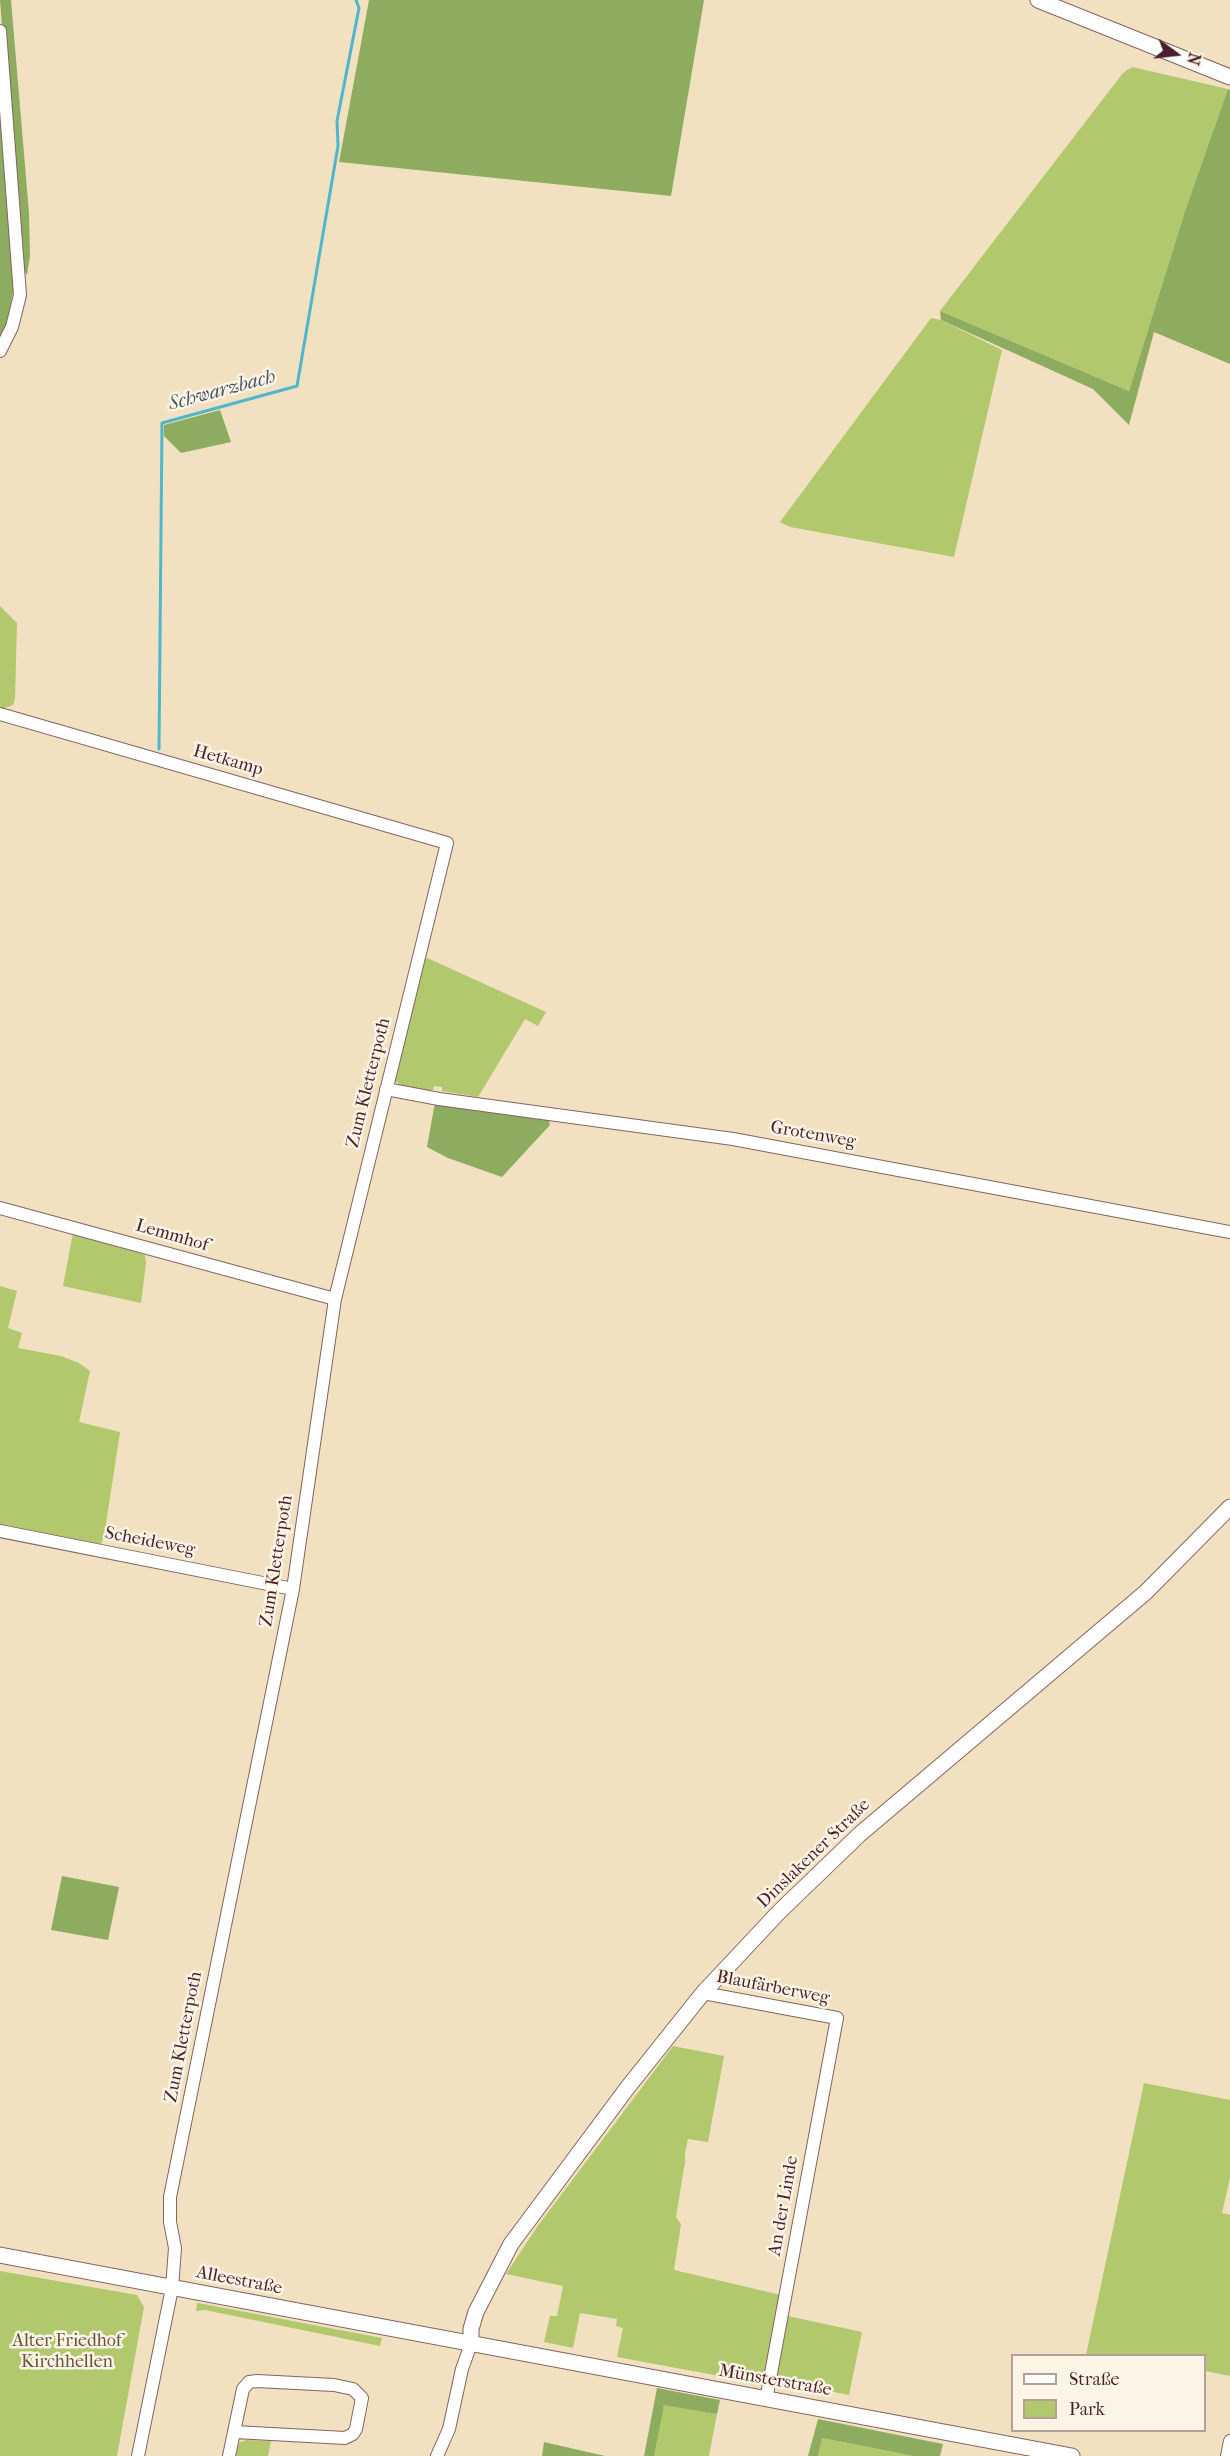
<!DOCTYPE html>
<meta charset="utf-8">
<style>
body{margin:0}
#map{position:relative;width:1230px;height:2456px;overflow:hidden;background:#f1e1c1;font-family:"IM FELL French Canon",serif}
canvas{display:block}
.legend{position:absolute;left:1011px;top:2354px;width:195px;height:78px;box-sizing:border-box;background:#fcf5e5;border:2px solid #b59f9b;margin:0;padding:8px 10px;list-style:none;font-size:18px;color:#4a1f2b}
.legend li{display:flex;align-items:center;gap:12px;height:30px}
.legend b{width:30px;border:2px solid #b59f9b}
.north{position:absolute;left:1146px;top:24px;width:60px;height:60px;-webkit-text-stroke:4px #fcf5e5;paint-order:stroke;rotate:105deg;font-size:16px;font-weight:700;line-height:24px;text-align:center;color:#4a1f2b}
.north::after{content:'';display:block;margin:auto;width:21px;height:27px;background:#4a1f2b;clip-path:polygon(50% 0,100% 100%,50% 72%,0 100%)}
</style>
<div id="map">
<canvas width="1230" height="2456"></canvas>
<ul class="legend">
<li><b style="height:8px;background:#fff"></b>Straße</li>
<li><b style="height:16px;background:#b2c86d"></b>Park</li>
</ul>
<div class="north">N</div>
</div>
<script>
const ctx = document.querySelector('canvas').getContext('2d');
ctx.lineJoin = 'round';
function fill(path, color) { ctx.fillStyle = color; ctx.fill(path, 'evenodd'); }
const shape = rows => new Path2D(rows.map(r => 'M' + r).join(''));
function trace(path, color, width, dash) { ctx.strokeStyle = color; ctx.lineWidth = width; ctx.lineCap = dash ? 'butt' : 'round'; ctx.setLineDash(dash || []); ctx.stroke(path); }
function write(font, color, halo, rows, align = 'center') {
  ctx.font = font + ' "IM FELL French Canon",serif'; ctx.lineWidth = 5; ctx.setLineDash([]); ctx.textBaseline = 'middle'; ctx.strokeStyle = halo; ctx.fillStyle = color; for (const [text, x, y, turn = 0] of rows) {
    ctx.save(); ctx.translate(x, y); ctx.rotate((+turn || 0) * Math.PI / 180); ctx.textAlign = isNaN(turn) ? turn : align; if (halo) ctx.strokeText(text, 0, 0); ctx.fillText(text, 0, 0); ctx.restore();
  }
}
fill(shape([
 [1132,67,1228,89,1185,211,1129,391,940,311,1123,73],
 [931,318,941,320,1002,350,954,557,790,527,780,522],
 [0,606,17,623,15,699,13,705,2,709,0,709],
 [423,956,546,1012,538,1026,525,1019,478,1097,442,1091,442,1087,434,1086,433,1090,427,1091,403,1088,394,1079],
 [73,1233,145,1255,146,1263,141,1303,63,1286],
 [0,1286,17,1291,8,1328,22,1333,18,1348,61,1356,79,1363,90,1371,79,1422,120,1432,104,1537,101,1544,0,1526],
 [673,2046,724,2056,708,2142,688,2139,685,2153,685,2162,676,2217,681,2224,674,2270,781,2295,763,2384,617,2357,623,2328,616,2326,617,2319,580,2313,573,2348,544,2342,550,2316,557,2316,563,2286,506,2274,537,2227],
 [1144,2083,1230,2100,1230,2178,1222,2213,1230,2215,1230,2376,1205,2371,1204,2356,1086,2355],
 [0,2271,137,2295,144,2307,117,2456,0,2456],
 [197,2303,198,2303,382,2338,380,2346,205,2310,196,2311],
 [788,2316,862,2332,849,2395,775,2380],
 [667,2404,717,2414,709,2456,654,2456,662,2411,664,2405],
 [822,2438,892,2452,913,2456,818,2456],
 [246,2440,271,2441,268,2456,235,2456,239,2443]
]), '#b2c86d');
fill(shape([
 [0,0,11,0,29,213,30,256,27,275,21,267],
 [369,0,704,0,671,196,339,162],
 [1228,89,1230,90,1230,364,1154,332,1129,425,1093,389,941,320,940,311,1129,391,1185,211],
 [0,108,14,286,6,329,0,340],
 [220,410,231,442,181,453,164,436,164,425],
 [435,1102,548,1118,550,1125,502,1177,448,1158,427,1147],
 [62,1876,119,1887,108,1940,51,1930],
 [657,2388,720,2400,717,2414,664,2405,654,2456,644,2456],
 [818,2419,943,2444,940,2456,913,2456,822,2438,818,2456,808,2456],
 [544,2442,605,2456,542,2456]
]), '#8dac60');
trace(shape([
 [159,749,162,423,297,386,338,146,337,121,359,8,356,0]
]), '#4fb7cd', 3);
const minor = shape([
 [0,31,20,295,12,327,0,351],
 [0,714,447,843,335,1299,293,1589,170,2197,170,2222,175,2248,172,2288,138,2456],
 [386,1089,439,1099,733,1139,1230,1232],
 [0,1208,335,1299],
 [0,1531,293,1589],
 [703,1993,837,2018,766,2400],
 [229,2456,243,2389,249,2382,257,2381,334,2385,353,2389,362,2398,356,2429,353,2434,345,2438,235,2432],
 [437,2456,449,2429,462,2369,471,2344],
 [1227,2456,1230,2441]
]);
const major = shape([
 [1038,0,1230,77],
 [0,2255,1072,2456],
 [471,2344,471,2329,476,2312,511,2244,628,2087,703,1993,779,1912,860,1834,1146,1592,1230,1507]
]);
trace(minor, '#846360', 14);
trace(major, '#846360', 17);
trace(minor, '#fff', 12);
trace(major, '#fff', 15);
write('18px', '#4a1f2b', '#fcf5e5', [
 ["Hetkamp",228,761,16],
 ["Zum Kletterpoth",369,1083,-76],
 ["Grotenweg",813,1135,10],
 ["Lemmhof",172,1236,16],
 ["Scheideweg",150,1542,11],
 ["Zum Kletterpoth",277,1561,-81],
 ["Dinslakener Straße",814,1854,-44],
 ["Blaufärberweg",773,1988,11],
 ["Zum Kletterpoth",184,2037,-79],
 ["An der Linde",784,2206,-80],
 ["Alleestraße",239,2281,11],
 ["Münsterstraße",775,2381,10]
]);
write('18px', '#69523f', '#fcf5e5', [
 ["Alter Friedhof",67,2342],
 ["Kirchhellen",67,2363]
]);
write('italic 20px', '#4c5464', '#fcf5e5', [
 ["Schwarzbach",222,391,-15]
]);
</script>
